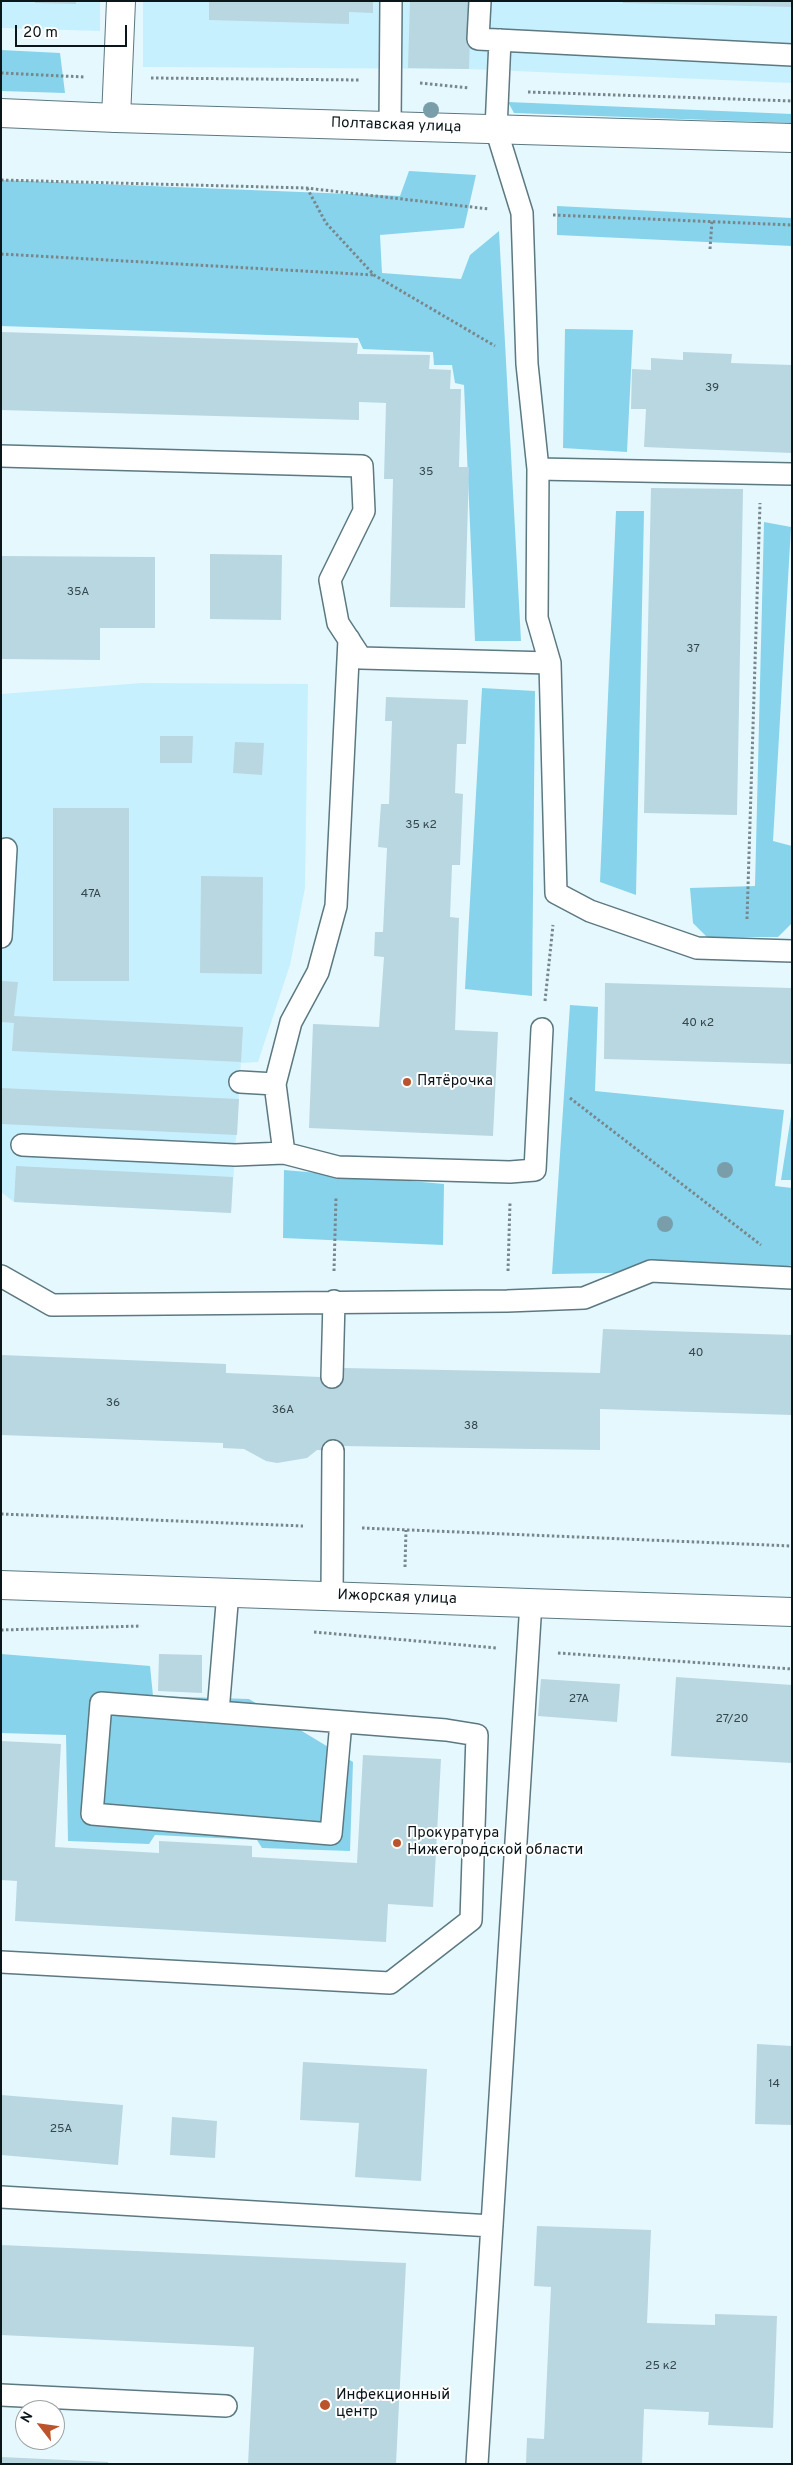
<!DOCTYPE html>
<meta charset="utf-8">
<style>
body{margin:0}
#map{position:relative;width:793px;height:2465px;overflow:hidden;background:#e5f8fe;font-family:Overpass,sans-serif}
canvas{display:block}
.frame{position:absolute;inset:0;border:2px solid #0b161a;pointer-events:none}
.north{position:absolute;left:15px;top:2400px;width:50px;height:50px;box-sizing:border-box;background:#fff;border:1px solid #9da2a3;border-radius:50%;rotate:300deg;font-size:14px;font-weight:700;line-height:20px;text-align:center;color:#0b161a}
.north::after{content:'';display:block;margin:auto;width:18px;height:22px;background:#bb542c;clip-path:polygon(50% 0,100% 100%,50% 72%,0 100%)}
.scale{position:absolute;left:15px;top:25px;width:112px;height:22px;box-sizing:border-box;border:2px solid #0b161a;border-top:0;padding-left:6px;font-size:15px;line-height:18px;white-space:nowrap;color:#0b161a;-webkit-text-stroke:4px #fff;paint-order:stroke}
</style>
<div id="map">
<canvas width="793" height="2465"></canvas>
<div class="frame"></div>
<div class="north">N</div>
<div class="scale">20 m</div>
</div>
<script>
const ctx = document.querySelector('canvas').getContext('2d');
ctx.lineJoin = 'round';
function fill(path, color) { ctx.fillStyle = color; ctx.fill(path, 'evenodd'); }
const shape = rows => new Path2D(rows.map(r => 'M' + r).join(''));
function trace(path, color, width, dash) { ctx.strokeStyle = color; ctx.lineWidth = width; ctx.lineCap = dash ? 'butt' : 'round'; ctx.setLineDash(dash || []); ctx.stroke(path); }
function write(font, color, halo, rows, align = 'center') {
  ctx.font = font + ' Overpass,sans-serif'; ctx.lineWidth = 4; ctx.setLineDash([]); ctx.textBaseline = 'middle'; ctx.strokeStyle = halo; ctx.fillStyle = color; for (const [text, x, y, turn = 0] of rows) {
    ctx.save(); ctx.translate(x, y); ctx.rotate((+turn || 0) * Math.PI / 180); ctx.textAlign = isNaN(turn) ? turn : align; if (halo) ctx.strokeText(text, 0, 0); ctx.fillText(text, 0, 0); ctx.restore();
  }
}
fill(shape([
 [1,1,100,1,100,31,1,28],
 [143,1,792,1,792,83,469,69,143,67],
 [142,683,308,684,305,888,290,965,258,1062,241,1063,231,1213,14,1202,1,1192,1,694]
]), '#c7f0fe');
fill(shape([
 [1,50,60,53,65,93,1,91],
 [508,102,792,114,792,123,514,113],
 [409,171,476,175,464,228,380,235,382,273,461,279,470,255,499,231,521,641,475,641,464,385,455,383,452,365,434,365,433,352,363,349,358,338,1,326,1,180,400,196],
 [557,206,792,218,792,246,557,235],
 [565,329,633,330,627,452,563,448],
 [616,511,644,511,636,895,600,882],
 [764,522,791,527,773,841,792,846,792,923,778,937,707,937,693,923,690,888,755,886],
 [482,688,535,691,532,996,465,989],
 [570,1005,598,1007,595,1091,784,1110,775,1186,792,1188,792,1265,773,1270,552,1274],
 [792,1110,792,1180,781,1180],
 [284,1170,444,1184,443,1245,283,1238],
 [1,1654,150,1666,153,1696,249,1699,353,1762,350,1851,262,1848,257,1840,155,1835,149,1844,68,1841,66,1735,1,1733]
]), '#87d3eb');
fill(shape([
 [35,1,76,1,76,4,35,3],
 [209,1,373,1,373,13,349,12,349,24,209,20],
 [410,1,471,1,469,69,408,68],
 [623,1,792,1,792,7,623,3],
 [1,332,358,343,357,354,430,355,429,369,451,370,450,389,461,389,459,467,469,467,465,608,390,607,393,479,384,479,386,403,359,402,359,420,1,410],
 [683,352,732,354,731,363,792,365,792,453,644,447,646,409,631,409,632,369,651,370,651,358,683,360],
 [651,488,743,489,737,815,644,813],
 [210,554,282,555,281,620,210,619],
 [1,556,155,557,155,628,100,628,100,660,1,659],
 [386,697,468,700,466,744,457,744,455,793,463,794,460,865,452,865,450,917,459,918,455,1030,498,1032,493,1136,309,1128,313,1024,379,1027,384,957,374,956,375,932,383,932,387,848,378,847,381,804,389,804,392,721,385,721],
 [160,736,193,736,192,763,160,763],
 [235,742,264,743,262,775,233,773],
 [53,808,129,808,129,981,53,981],
 [201,876,263,877,262,974,200,973],
 [1,981,18,982,14,1016,243,1027,241,1062,12,1051,14,1023,1,1022],
 [605,983,792,988,792,1064,604,1059],
 [1,1088,239,1099,237,1135,1,1124],
 [16,1166,233,1177,231,1213,14,1202],
 [603,1329,792,1335,792,1415,600,1409,600,1450,341,1446,341,1451,317,1450,307,1458,277,1463,266,1461,244,1449,223,1448,223,1443,1,1435,1,1355,226,1364,226,1373,344,1378,343,1368,600,1373],
 [159,1654,202,1655,202,1693,158,1691],
 [676,1677,792,1685,792,1763,671,1756],
 [541,1679,620,1684,617,1722,538,1716],
 [1,1741,61,1744,55,1847,159,1853,159,1841,252,1846,252,1857,357,1863,363,1755,441,1759,433,1907,388,1904,386,1942,15,1921,17,1881,1,1880],
 [757,2044,792,2046,792,2125,755,2124],
 [303,2062,427,2069,421,2181,355,2177,359,2123,300,2120],
 [1,2095,123,2105,118,2165,1,2155],
 [172,2117,217,2121,215,2158,170,2155],
 [537,2226,651,2230,647,2323,715,2325,715,2314,777,2316,773,2428,708,2425,709,2412,644,2409,642,2464,526,2464,527,2438,544,2439,551,2287,534,2286],
 [1,2245,406,2263,396,2464,248,2464,254,2347,1,2335],
 [1,2457,108,2462,108,2464,1,2464]
]), '#b8d7e1');
const service = shape([
 [480,1,478,39,792,55],
 [500,40,496,129,522,213,527,364,538,469,537,618,550,663,556,893,590,911,697,948,792,951],
 [390,126,391,1],
 [1,456,362,466,364,511,330,580,338,623,361,658,550,663],
 [538,469,792,474],
 [349,639,336,906,318,972,291,1022,275,1084,284,1153,338,1167,510,1172,535,1170,542,1029],
 [1,852,6,849,1,937],
 [240,1082,275,1084],
 [22,1145,235,1155,284,1153],
 [1,1276,52,1305,507,1301,584,1298,651,1271,792,1278],
 [332,1377,334,1301],
 [332,1596,333,1451],
 [218,1712,228,1592],
 [1,1962,390,1983,471,1920,477,1735,446,1730,218,1712,101,1703,92,1814,331,1834,341,1722],
 [1,2197,492,2226],
 [1,2395,226,2406],
 [477,2464,531,1602]
]);
const minor = shape([
 [116,118,121,1],
 [1,1585,792,1612]
]);
const tertiary = shape([
 [1,113,116,118,792,138]
]);
trace(service, '#5c7881', 24);
trace(minor, '#5c7881', 30);
trace(tertiary, '#5c7881', 30);
trace(shape([
 [1,73,84,77],
 [151,78,359,80],
 [420,83,469,88],
 [528,92,792,101],
 [1,180,306,188,489,209],
 [307,188,326,223,374,275,495,346],
 [553,215,792,225],
 [710,249,712,221],
 [1,254,374,275],
 [747,919,760,503],
 [545,1001,553,925],
 [570,1098,761,1245],
 [334,1271,336,1197],
 [508,1271,510,1202],
 [1,1514,303,1526],
 [362,1528,792,1546],
 [405,1567,406,1530],
 [1,1630,141,1626],
 [314,1632,497,1648],
 [558,1653,792,1669]
]), '#78878c', 3, [2.5, 2.5]);
trace(service, '#fff', 21);
trace(minor, '#fff', 28);
trace(tertiary, '#fff', 28);
ctx.fillStyle = '#799ea9';
for (const [x, y] of [
 [431,110],
 [725,1170],
 [665,1224]
]) { ctx.beginPath(); ctx.arc(x, y, 8, 0, 2 * Math.PI); ctx.fill(); }
for (const [x, y, r, color] of [
 [407,1082,5,"#bb542c"],
 [397,1843,5,"#bb542c"],
 [325,2405,6,"#bb542c"]
]) { const dot = new Path2D(); dot.arc(x, y, r, 0, 2 * Math.PI); ctx.fillStyle = color; ctx.fill(dot); trace(dot, '#fff', 2); }
write('12px', '#36464c', null, [
 ["39",712,389],
 ["35",426,473],
 ["35А",78,593],
 ["37",693,650],
 ["35 к2",421,826],
 ["47А",91,895],
 ["40 к2",698,1024],
 ["40",696,1354],
 ["36",113,1404],
 ["36А",283,1411],
 ["38",471,1427],
 ["27А",579,1700],
 ["27/20",732,1720],
 ["14",774,2085],
 ["25А",61,2130],
 ["25 к2",661,2367]
]);
write('15px', '#0b161a', '#fff', [
 ["Полтавская улица",396,126,2],
 ["Ижорская улица",397,1598,2]
]);
write('15px', '#0b161a', '#fff', [
 ["Пятёрочка",417,1082],
 ["Прокуратура",407,1834],
 ["Нижегородской области",407,1851],
 ["Инфекционный",336,2396],
 ["центр",336,2413]
], 'left');
</script>
